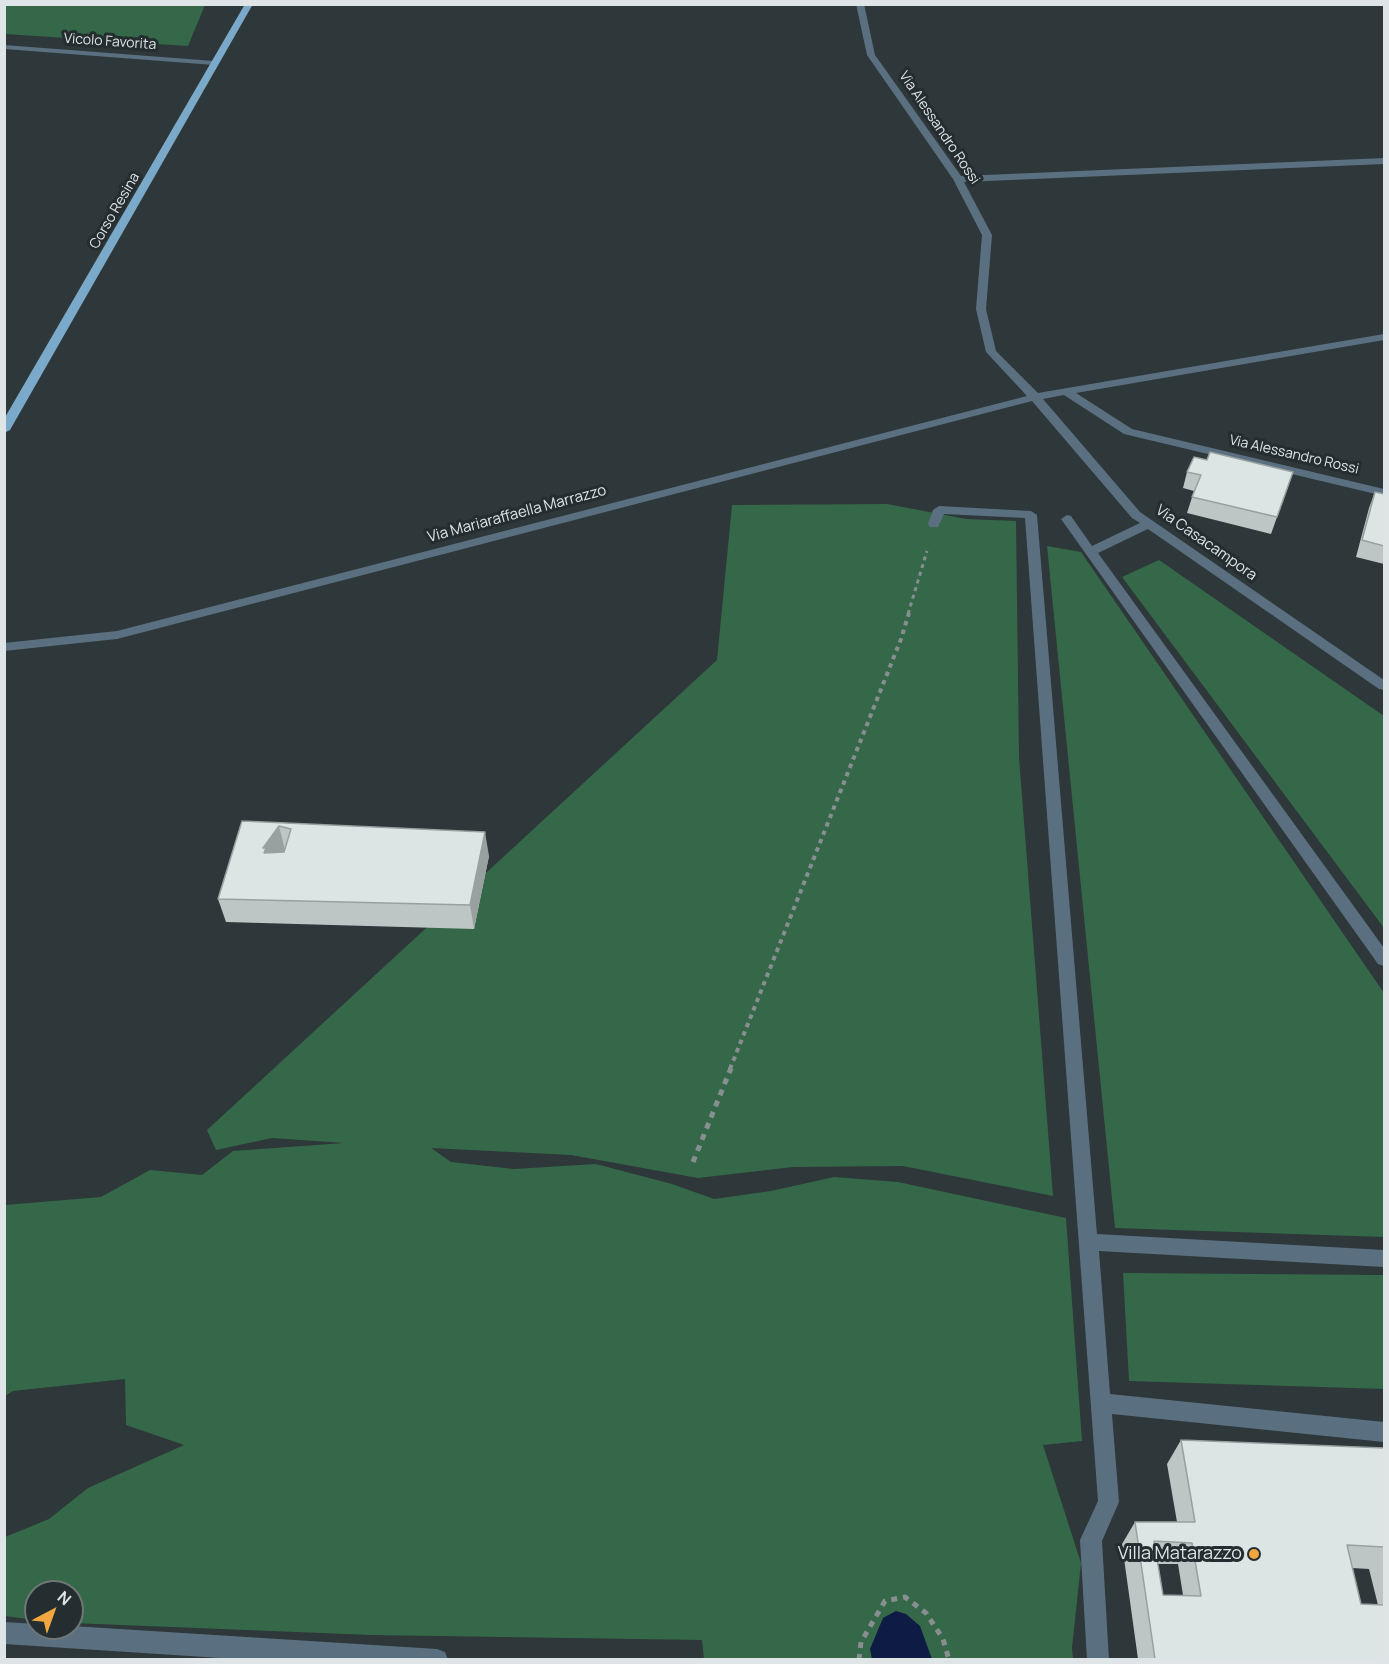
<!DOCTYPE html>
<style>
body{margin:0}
#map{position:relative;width:1389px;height:1664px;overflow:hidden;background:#2e3739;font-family:Manrope,sans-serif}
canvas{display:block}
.frame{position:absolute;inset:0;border:6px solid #dfe4e6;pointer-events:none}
.north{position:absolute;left:24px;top:1580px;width:60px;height:60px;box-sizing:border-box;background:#242d2f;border:2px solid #6f7678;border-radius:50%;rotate:41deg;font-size:16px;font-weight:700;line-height:24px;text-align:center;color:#dfe4e6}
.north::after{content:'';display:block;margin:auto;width:21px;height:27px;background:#f1a640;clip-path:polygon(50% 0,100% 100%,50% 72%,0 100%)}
</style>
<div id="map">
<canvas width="1389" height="1664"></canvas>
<div class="frame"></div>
<div class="north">N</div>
</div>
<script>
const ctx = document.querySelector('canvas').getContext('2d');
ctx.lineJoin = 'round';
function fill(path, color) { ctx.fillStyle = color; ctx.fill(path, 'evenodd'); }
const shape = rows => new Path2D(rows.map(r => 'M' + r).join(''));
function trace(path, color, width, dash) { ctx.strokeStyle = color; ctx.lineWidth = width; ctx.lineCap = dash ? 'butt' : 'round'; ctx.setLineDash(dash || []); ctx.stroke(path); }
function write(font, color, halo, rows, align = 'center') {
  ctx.font = font + ' Manrope,sans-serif'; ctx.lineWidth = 6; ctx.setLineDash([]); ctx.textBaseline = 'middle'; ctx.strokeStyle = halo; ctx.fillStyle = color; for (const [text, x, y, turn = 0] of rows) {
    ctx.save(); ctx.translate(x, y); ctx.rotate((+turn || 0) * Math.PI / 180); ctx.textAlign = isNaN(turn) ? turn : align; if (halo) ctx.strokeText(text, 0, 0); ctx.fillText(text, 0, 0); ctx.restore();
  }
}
fill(shape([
 [4,5,5,4,205,5,188,46,5,34],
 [887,504,966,519,1016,521,1019,757,1053,1196,903,1166,793,1167,698,1178,571,1155,431,1148,451,1162,514,1169,596,1164,672,1184,714,1199,771,1191,834,1177,898,1182,1066,1218,1082,1441,1043,1445,1081,1563,1072,1648,1073,1659,704,1660,702,1640,371,1635,72,1623,72,1592,36,1592,36,1620,5,1616,5,1537,49,1519,88,1488,184,1445,126,1425,125,1379,13,1391,5,1396,5,1205,101,1197,150,1170,202,1175,233,1151,344,1143,272,1138,216,1150,207,1130,717,660,732,505],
 [1047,546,1081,552,1384,993,1384,1237,1115,1228],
 [1159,560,1384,716,1384,928,1122,577],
 [1123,1273,1384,1275,1384,1389,1129,1381]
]), '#356848');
fill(shape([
 [896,1611,906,1614,920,1626,932,1659,872,1659,870,1649,883,1618]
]), '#0e1b44');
trace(shape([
 [908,614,927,551]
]), '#888f91', 3, [4, 4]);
trace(shape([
 [730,1069,901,639,909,613]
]), '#888f91', 4, [4.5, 4.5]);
trace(shape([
 [693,1162,731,1068],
 [859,1660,861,1642,885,1601,905,1597,926,1613,943,1639,949,1660]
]), '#888f91', 5, [6, 6]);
fill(shape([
 [856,4,864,4,875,55,961,176,1384,158,1384,164,964,182,992,235,986,309,996,351,1038,393,1384,334,1384,340,1076,393,1132,429,1384,489,1384,496,1124,434,1064,395,1043,399,1140,512,1384,680,1384,690,1379,689,1148,529,1098,553,1384,948,1384,966,1378,964,1061,519,1067,515,1071,516,1092,546,1140,523,1132,518,1032,401,117,639,4,651,4,643,117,631,1027,396,986,352,976,309,982,235,953,179,867,55,856,4],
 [4,45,214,61,218,63,214,65,4,49,4,45],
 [939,506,1031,511,1037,515,1097,1234,1384,1250,1384,1267,1099,1251,1110,1394,1384,1422,1384,1442,1112,1414,1119,1502,1102,1541,1109,1660,1087,1660,1080,1540,1098,1501,1025,518,944,514,938,527,930,527,928,524,933,510,939,506],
 [4,1622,36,1624,36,1628,72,1626,437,1649,445,1652,448,1660,251,1660,4,1644,4,1622]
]), '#5a7080');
fill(shape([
 [245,4,253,4,10,430,4,433,4,419,245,4]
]), '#7aa9c9');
fill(shape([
 [1207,460,1293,472,1271,534,1187,513,1194,491,1183,488,1187,472],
 [1375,492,1384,494,1384,564,1356,557,1369,508],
 [242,821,489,856,474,929,226,922,218,899],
 [1181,1440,1384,1448,1384,1659,1138,1659,1122,1544,1135,1522,1177,1522,1167,1464],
 [1158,1564,1178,1564,1183,1595,1163,1595],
 [1352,1568,1369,1569,1378,1605,1361,1604]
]), '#bcc6c4');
fill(shape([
 [279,826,285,850,272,869,263,848],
 [485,832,489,856,474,929,470,905]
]), '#99a1a0');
const building = shape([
 [1210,452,1293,472,1277,517,1192,497,1201,475,1187,472,1194,457,1207,460,1210,452],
 [1375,492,1384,494,1384,546,1362,540,1375,492],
 [242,821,485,832,470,905,218,899,242,821],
 [279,826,291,829,284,852,264,853,266,848,263,848,279,826],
 [1181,1440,1384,1448,1384,1547,1347,1545,1361,1604,1384,1605,1384,1659,1155,1659,1135,1522,1195,1522,1181,1440],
 [1154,1541,1192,1543,1201,1596,1163,1595,1154,1541]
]);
fill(building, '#dbe6e4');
trace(building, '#99a1a0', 1.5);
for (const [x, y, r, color] of [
 [1254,1554,6,"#f1a640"]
]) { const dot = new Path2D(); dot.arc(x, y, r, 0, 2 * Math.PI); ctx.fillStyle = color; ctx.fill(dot); trace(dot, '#242d2f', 2); }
write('14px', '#dfe4e6', '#242d2f', [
 ["Vicolo Favorita",110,42,4],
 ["Via Alessandro Rossi",939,128,56],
 ["Corso Resina",115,211,-60],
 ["Via Alessandro Rossi",1294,455,13]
]);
write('15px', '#dfe4e6', '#242d2f', [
 ["Via Mariaraffaella Marrazzo",517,514,-15],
 ["Via Casacampora",1206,543,35]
]);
write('18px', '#dfe4e6', '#242d2f', [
 ["Villa Matarazzo",1242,1554]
], 'right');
</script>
